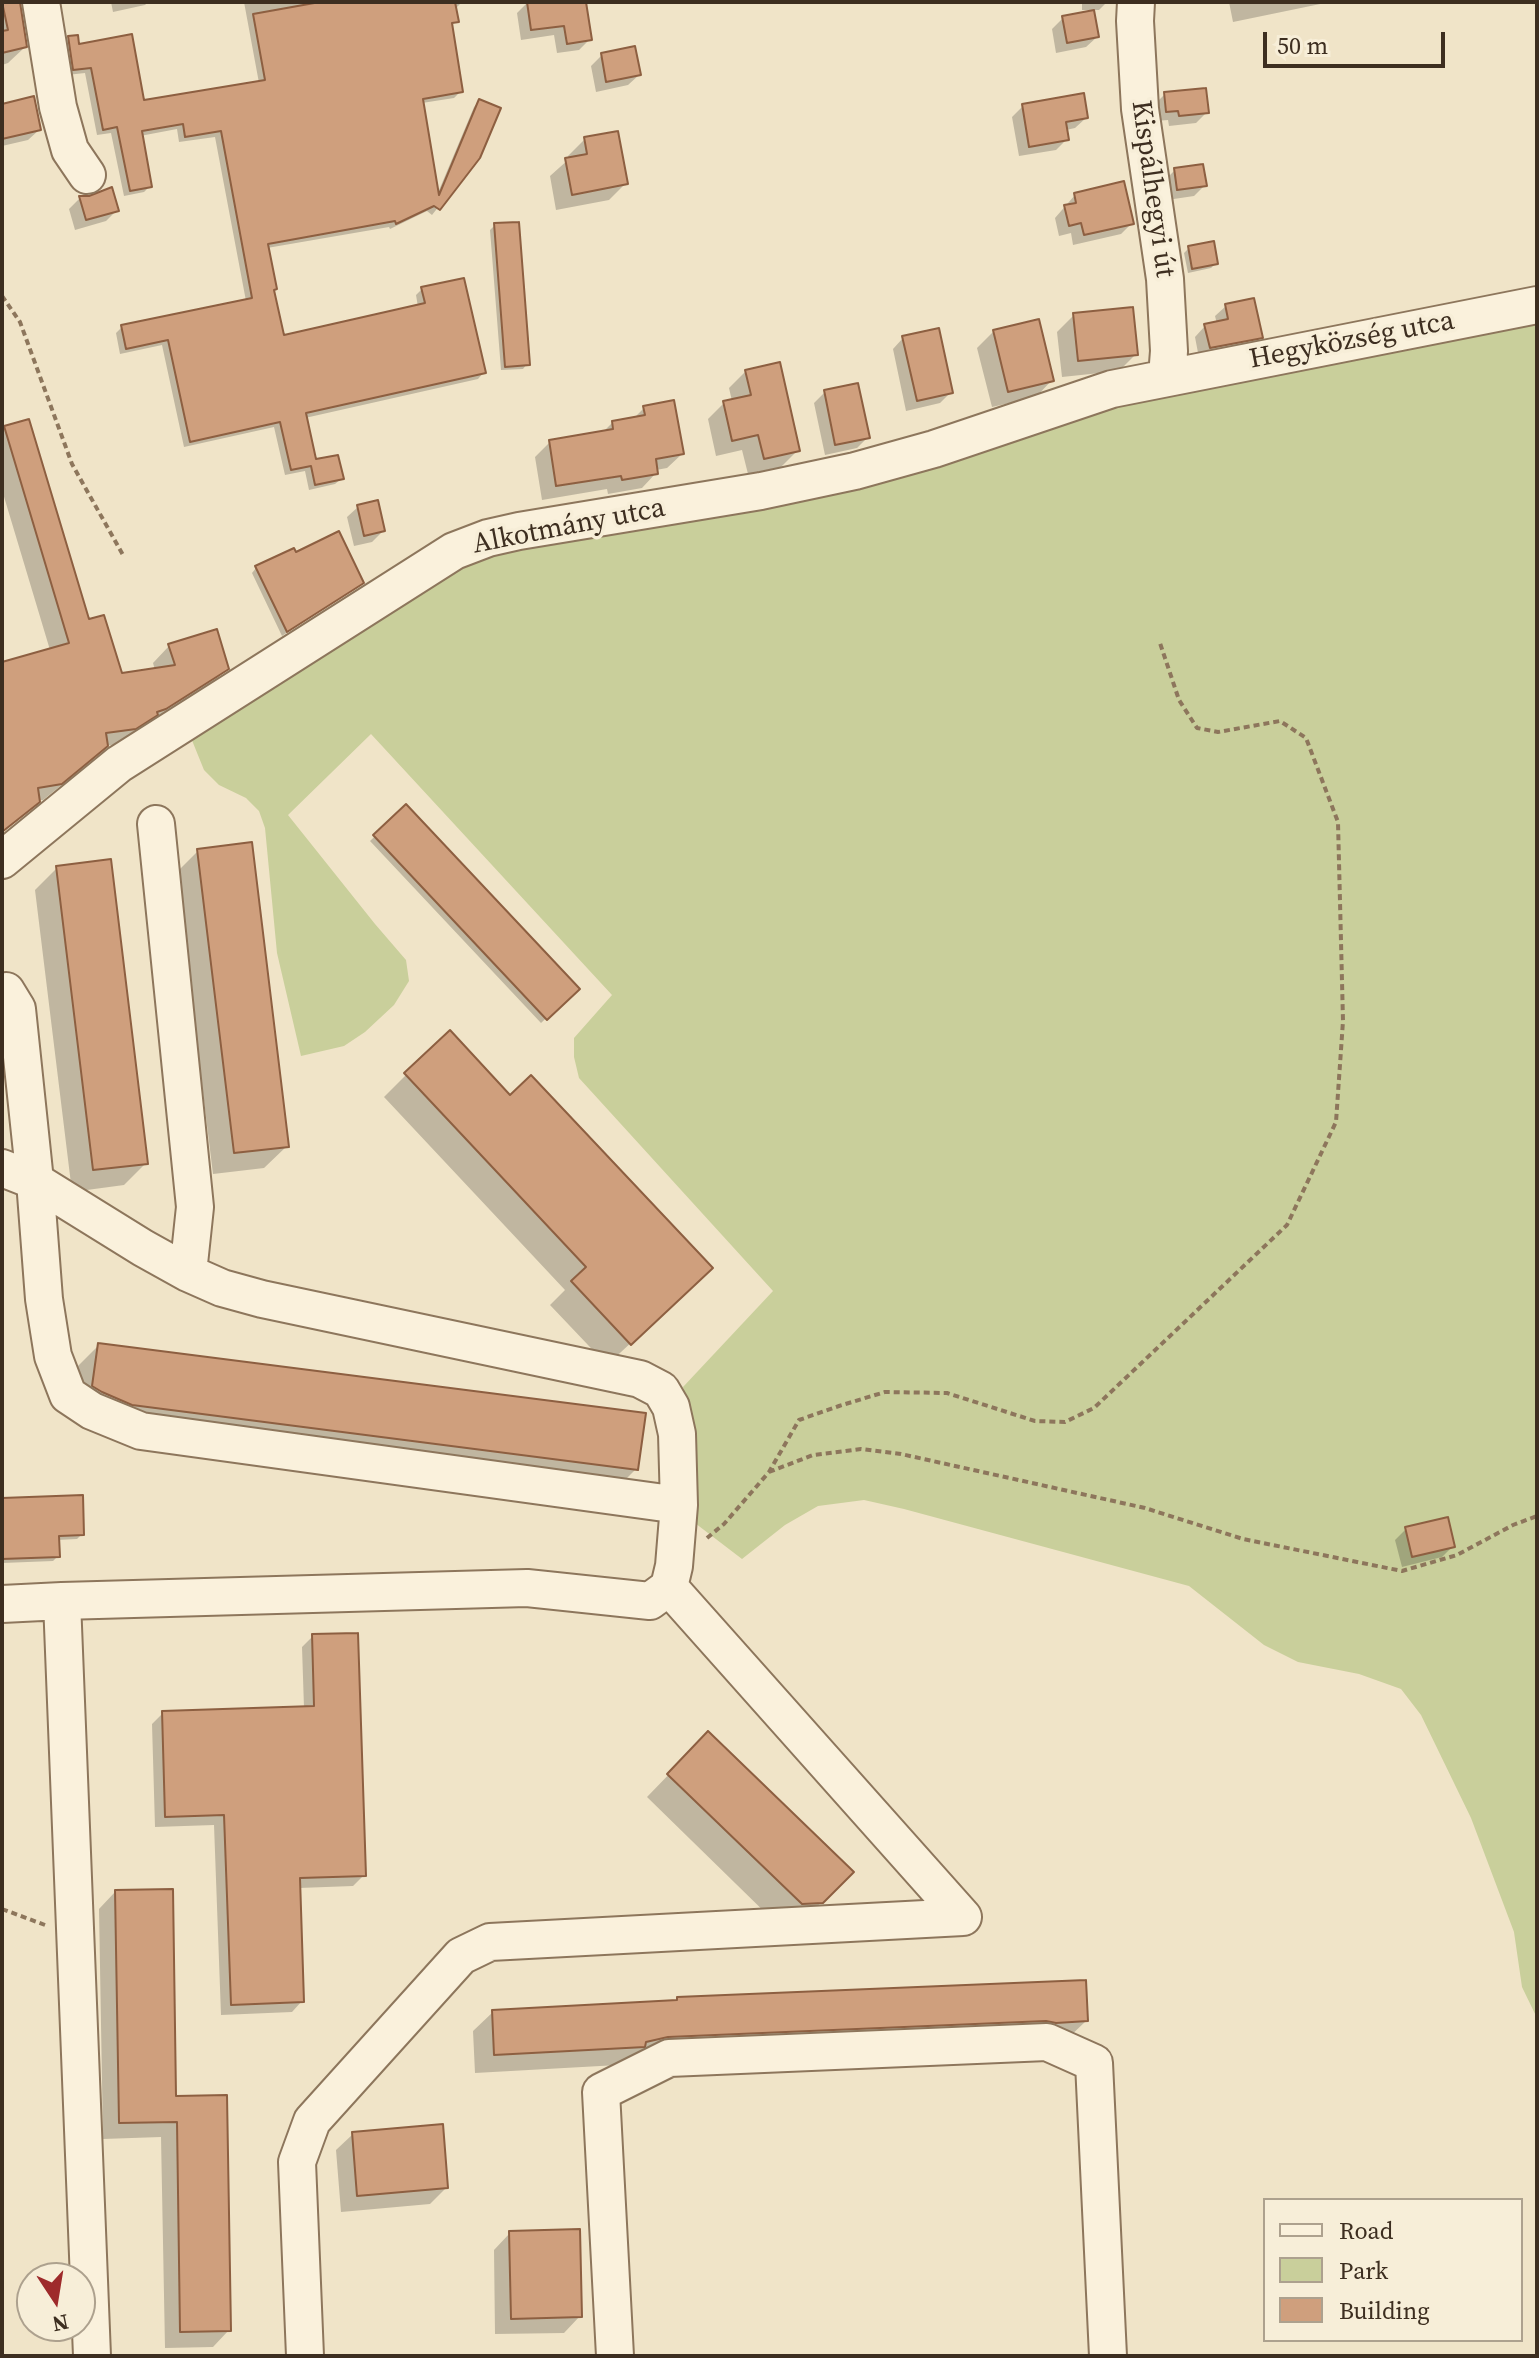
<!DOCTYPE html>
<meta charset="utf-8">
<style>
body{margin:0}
#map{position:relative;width:1539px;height:2358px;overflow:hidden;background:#f0e4c8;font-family:"Source Serif 4",serif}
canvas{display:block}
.frame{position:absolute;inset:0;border:4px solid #3d2e20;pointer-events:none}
.legend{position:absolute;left:1263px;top:2198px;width:260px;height:144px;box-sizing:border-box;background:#f7eed8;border:2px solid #ada18e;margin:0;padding:10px 14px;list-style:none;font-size:24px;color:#3d2e20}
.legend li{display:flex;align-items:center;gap:16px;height:40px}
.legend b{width:40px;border:2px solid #ada18e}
.north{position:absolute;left:16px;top:2262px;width:80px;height:80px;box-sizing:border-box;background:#f7eed8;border:2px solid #ada18e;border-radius:50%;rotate:168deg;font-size:22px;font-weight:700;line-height:32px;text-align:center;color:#3d2e20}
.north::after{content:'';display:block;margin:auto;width:28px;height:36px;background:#9e2a2b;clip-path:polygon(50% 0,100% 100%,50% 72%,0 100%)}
.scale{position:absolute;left:1263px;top:32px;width:182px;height:36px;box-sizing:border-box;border:4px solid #3d2e20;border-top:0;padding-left:10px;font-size:24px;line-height:28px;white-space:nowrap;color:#3d2e20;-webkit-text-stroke:6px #f7eed8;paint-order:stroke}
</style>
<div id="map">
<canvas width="1539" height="2358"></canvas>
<div class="frame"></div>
<ul class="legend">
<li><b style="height:10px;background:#faf1dc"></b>Road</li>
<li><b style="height:22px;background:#c9cf9b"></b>Park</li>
<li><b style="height:22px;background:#cf9f7d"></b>Building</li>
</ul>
<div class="north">N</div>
<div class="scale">50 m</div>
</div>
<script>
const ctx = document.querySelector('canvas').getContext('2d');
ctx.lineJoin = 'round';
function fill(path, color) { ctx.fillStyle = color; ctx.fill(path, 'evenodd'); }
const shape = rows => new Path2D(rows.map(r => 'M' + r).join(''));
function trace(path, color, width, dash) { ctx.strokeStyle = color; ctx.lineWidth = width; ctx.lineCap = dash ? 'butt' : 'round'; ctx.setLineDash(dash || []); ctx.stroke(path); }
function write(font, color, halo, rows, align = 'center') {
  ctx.font = font + ' "Source Serif 4",serif'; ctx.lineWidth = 7; ctx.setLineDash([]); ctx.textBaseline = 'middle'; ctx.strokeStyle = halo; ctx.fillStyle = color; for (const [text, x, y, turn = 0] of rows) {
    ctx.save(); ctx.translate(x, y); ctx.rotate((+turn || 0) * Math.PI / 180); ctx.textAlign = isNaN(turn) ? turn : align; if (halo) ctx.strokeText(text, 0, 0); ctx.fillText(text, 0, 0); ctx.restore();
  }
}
fill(shape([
 [1537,313,1537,2018,1522,1987,1514,1932,1471,1818,1421,1715,1401,1689,1359,1674,1298,1662,1264,1645,1189,1586,904,1509,864,1500,818,1506,785,1525,742,1559,691,1520,691,1418,683,1387,773,1291,579,1078,574,1057,574,1038,612,995,371,734,288,815,375,924,406,960,409,981,394,1005,365,1032,344,1046,301,1056,277,953,265,828,259,811,246,798,219,785,204,770,187,728,472,550,1139,392]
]), '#c9cf9b');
fill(shape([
 [2,2,19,2,25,47,8,63,2,65],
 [111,2,148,2,145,5,113,12],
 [244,2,462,2,456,8,456,21,450,27,460,92,454,98,422,103,437,195,474,107,480,101,478,157,432,215,427,211,390,229,389,227,267,248,272,291,282,338,418,307,416,295,422,289,484,372,478,379,305,418,315,462,342,478,335,484,309,490,305,471,285,475,274,427,184,447,162,345,120,354,116,333,122,327,246,301,215,137,179,142,177,129,140,136,150,186,144,192,124,196,111,133,97,135,85,73,67,75,62,45,69,38,142,102,259,83],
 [528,2,584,2,590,39,579,50,557,53,554,35,521,40,517,13],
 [1082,2,1107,2,1099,10,1082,10],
 [1229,2,1330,2,1233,22],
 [1063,18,1097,37,1086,47,1056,53,1052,29],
 [602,55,639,75,628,85,596,92,591,66],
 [1165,94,1207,112,1196,123,1169,126,1168,120,1156,121,1154,105],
 [2,106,39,130,28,140,2,146],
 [1023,106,1086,118,1075,128,1066,130,1067,139,1056,150,1019,156,1012,117],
 [585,139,626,183,609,200,556,210,550,176,569,159,568,156],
 [1175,170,1205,185,1194,196,1167,200,1164,181],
 [1075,195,1132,223,1121,234,1073,245,1071,233,1059,236,1055,218],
 [80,198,90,198,117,210,106,221,75,230,69,209],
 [495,225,527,364,523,369,501,370,490,230],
 [1189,248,1216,263,1211,268,1188,273,1184,253],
 [1226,306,1261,337,1250,348,1199,358,1195,337,1205,326,1217,324,1215,316],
 [1074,315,1136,354,1119,371,1062,377,1057,332],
 [994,331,1052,380,1036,397,992,407,977,348],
 [903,338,951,392,940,403,906,411,893,349],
 [746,371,798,450,781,467,748,474,742,450,716,456,708,419,724,403,732,401,729,388],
 [825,392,867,438,857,448,825,455,814,403],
 [644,408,682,454,667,468,656,470,656,473,642,488,608,494,607,489,542,500,535,457,550,442,602,433,613,422,633,419],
 [5,428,87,622,120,675,155,670,153,663,169,646,227,669,210,685,117,744,105,746,89,763,43,800,38,800,2,833,2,664,50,650,2,490,2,431],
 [358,507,383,531,372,542,354,546,347,517],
 [295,554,361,583,282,636,252,573,256,568],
 [406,807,577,989,541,1023,370,841],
 [198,851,287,1146,264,1168,213,1174,176,873],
 [57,868,146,1163,124,1185,72,1192,35,890],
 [406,1075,688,1290,607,1365,550,1305,565,1290,384,1097],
 [99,1345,636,1469,614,1491,79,1414,76,1368],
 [2,1500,82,1534,77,1539,57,1540,58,1556,53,1561,2,1563],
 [1406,1529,1453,1546,1442,1557,1402,1567,1395,1540],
 [313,1636,364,1875,353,1886,299,1888,302,2001,292,2012,221,2015,214,1825,155,1827,152,1724,163,1713,304,1708,302,1647],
 [708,1734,851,1872,799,1925,779,1926,647,1797],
 [115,1892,175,2098,229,2330,213,2347,165,2348,161,2137,103,2139,99,1909],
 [678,1999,1086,2021,1066,2040,475,2073,473,2031,493,2012,674,2002],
 [353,2134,446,2188,430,2204,341,2212,336,2150],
 [510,2233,580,2316,564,2333,495,2334,494,2250]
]), '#0003');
const building = shape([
 [2,2,20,2,27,47,2,53,2,31,8,30,2,2],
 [320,2,455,2,459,22,452,23,463,92,423,99,439,195,479,99,501,108,480,158,440,210,434,206,396,224,395,221,268,244,277,289,274,290,284,335,425,303,421,287,464,278,486,373,306,413,316,459,338,455,344,479,315,485,311,466,291,470,280,422,190,442,168,340,126,349,121,325,252,298,221,131,185,137,183,124,142,131,152,187,130,191,117,127,103,130,91,68,73,70,68,36,78,35,79,44,132,34,144,100,265,80,253,14,320,2],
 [527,2,586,2,592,40,567,44,564,26,531,30,527,2],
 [1094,10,1099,37,1067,43,1062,16,1094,10],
 [635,46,641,75,606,82,601,53,635,46],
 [1206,88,1209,113,1179,116,1178,111,1166,112,1164,92,1206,88],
 [1084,93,1088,118,1066,122,1069,140,1029,147,1022,104,1084,93],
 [34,96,41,130,2,139,2,104,34,96],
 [618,131,628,184,572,195,565,158,587,154,584,137,618,131],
 [1203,164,1207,186,1177,190,1174,168,1203,164],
 [1124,181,1134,224,1084,235,1081,223,1069,226,1064,205,1076,203,1074,193,1124,181],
 [112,187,119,211,86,220,79,196,89,196,112,187],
 [519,222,530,365,505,367,494,223,519,222],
 [1214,241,1218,264,1192,269,1188,246,1214,241],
 [1254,298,1263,338,1210,348,1204,324,1228,319,1225,304,1254,298],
 [1133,307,1138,355,1078,361,1073,313,1133,307],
 [1039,319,1054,381,1008,392,993,330,1039,319],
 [939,328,953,393,917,401,902,336,939,328],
 [780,362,800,451,764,459,758,435,732,441,723,401,751,395,745,370,780,362],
 [858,383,870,438,835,445,824,390,858,383],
 [674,400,684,454,656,459,658,474,622,480,621,476,556,486,549,440,613,429,612,421,645,415,643,406,674,400],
 [29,419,89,619,104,615,122,673,175,665,168,644,217,629,229,669,166,709,157,712,158,715,136,729,106,733,108,746,62,784,38,788,40,802,2,832,2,662,69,643,4,426,29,419],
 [378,500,385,531,364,536,357,505,378,500],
 [339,531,364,583,287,632,255,566,294,548,296,552,339,531],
 [406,804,580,989,547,1020,373,835,406,804],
 [252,842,289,1147,234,1153,197,849,252,842],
 [111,859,148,1164,93,1170,56,866,111,859],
 [450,1030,510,1095,531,1075,713,1268,631,1345,571,1281,586,1267,404,1073,450,1030],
 [98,1343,646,1413,638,1470,132,1405,102,1392,92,1386,98,1343],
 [83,1495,84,1535,59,1536,60,1557,2,1559,2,1498,83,1495],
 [1448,1517,1455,1547,1412,1557,1405,1527,1448,1517],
 [358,1633,366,1876,300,1878,304,2002,231,2005,224,1815,165,1817,162,1711,314,1706,312,1634,358,1633],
 [708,1731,854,1872,823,1903,802,1904,667,1774,708,1731],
 [173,1889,176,2096,227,2095,231,2331,180,2332,177,2122,119,2123,115,1890,173,1889],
 [1086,1980,1088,2021,1056,2023,1046,2021,668,2037,646,2042,645,2047,494,2055,492,2010,677,2000,677,1997,1086,1980],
 [443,2124,448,2188,357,2196,352,2132,443,2124],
 [580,2229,582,2317,511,2319,509,2231,580,2229]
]);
fill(building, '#cf9f7d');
trace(building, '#8d5f41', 2);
const minor = shape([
 [41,2,58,107,70,150,87,175],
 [1136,2,1135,21,1140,109,1165,279,1169,351,1167,377],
 [156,824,195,1207,188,1273],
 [2,860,119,764,454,551,488,538,519,531,761,491,855,471,934,449,1112,389,1537,305],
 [2,992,6,991,17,1009,35,1181,44,1299,53,1356,68,1395,92,1411,141,1431,679,1505],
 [2,1168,35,1181,143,1248,188,1273,222,1288,262,1299,640,1379,661,1390,671,1407,677,1434,679,1505,674,1566,669,1587,650,1601,527,1588,62,1601],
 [669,1587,963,1917],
 [2,1604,62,1601,92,2356],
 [305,2356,297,2162,312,2121,461,1956,490,1942,963,1917],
 [615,2356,601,2092,669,2058,1047,2042,1094,2063,1108,2356]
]);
trace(minor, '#8d765c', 40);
trace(shape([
 [2,296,20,322,72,464,123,555],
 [769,1472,813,1455,861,1449,901,1454,1145,1508,1243,1539,1402,1571,1457,1555,1513,1525,1537,1516],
 [707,1538,724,1524,769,1472,799,1420,839,1406,885,1392,947,1393,1035,1421,1065,1422,1094,1408,1287,1225,1336,1122,1343,1021,1338,822,1306,738,1280,721,1218,732,1197,728,1179,700,1160,643],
 [2,1909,45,1925]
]), '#8d765c', 4, [6, 4]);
trace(minor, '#faf1dc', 36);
write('28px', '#3d2e20', '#f7eed8', [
 ["Kispálhegyi út",1152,189,82],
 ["Hegyközség utca",1352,341,-11],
 ["Alkotmány utca",569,527,-11]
]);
</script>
